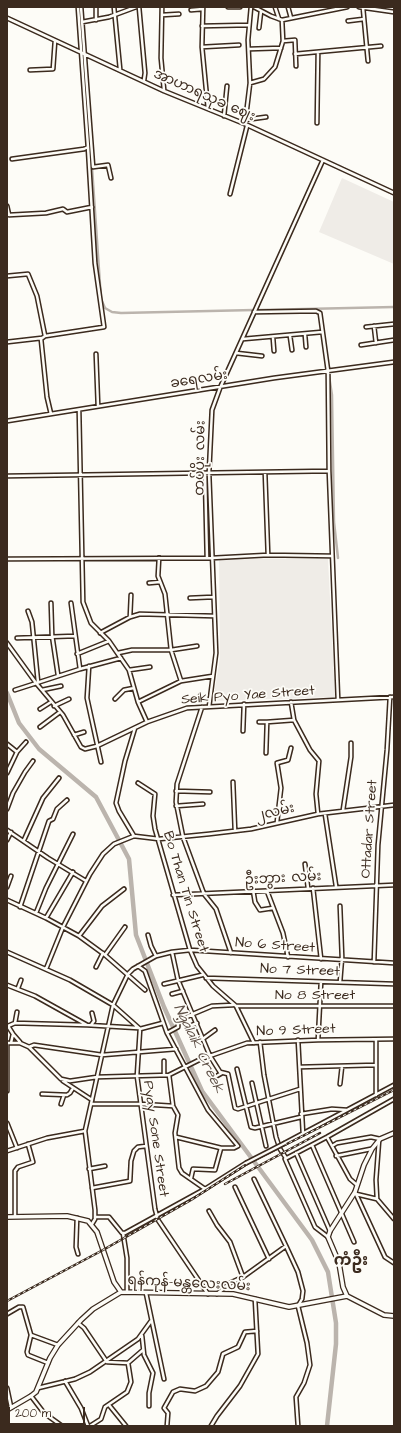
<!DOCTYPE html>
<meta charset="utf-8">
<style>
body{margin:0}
#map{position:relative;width:401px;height:1433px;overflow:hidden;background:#fdfcf7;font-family:"Architects Daughter",sans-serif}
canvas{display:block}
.frame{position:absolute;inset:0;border:8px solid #3b2a1e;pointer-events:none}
.scale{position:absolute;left:8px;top:1407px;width:77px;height:18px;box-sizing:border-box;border:2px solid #3b2a1e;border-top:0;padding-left:5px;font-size:12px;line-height:14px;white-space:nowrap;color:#3b2a1e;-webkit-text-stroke:3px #fdfcf7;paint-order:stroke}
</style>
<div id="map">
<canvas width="401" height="1433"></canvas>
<div class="frame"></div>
<div class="scale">200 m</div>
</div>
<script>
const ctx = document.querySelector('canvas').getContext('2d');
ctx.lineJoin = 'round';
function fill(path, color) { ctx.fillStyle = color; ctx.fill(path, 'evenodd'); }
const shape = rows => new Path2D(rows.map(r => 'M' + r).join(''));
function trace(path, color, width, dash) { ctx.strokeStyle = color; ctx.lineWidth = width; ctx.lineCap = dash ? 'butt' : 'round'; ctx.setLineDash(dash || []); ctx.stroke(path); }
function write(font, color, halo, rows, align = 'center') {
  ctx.font = font + ' "Architects Daughter","Noto Sans Myanmar",sans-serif'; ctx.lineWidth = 3.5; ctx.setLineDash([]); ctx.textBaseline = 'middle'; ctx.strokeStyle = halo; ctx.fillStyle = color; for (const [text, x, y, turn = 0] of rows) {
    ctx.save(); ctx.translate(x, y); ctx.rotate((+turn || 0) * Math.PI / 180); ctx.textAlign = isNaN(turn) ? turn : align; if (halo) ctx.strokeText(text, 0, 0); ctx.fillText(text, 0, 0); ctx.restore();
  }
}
fill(shape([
 [342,178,394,202,394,264,319,232],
 [219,558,328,559,335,697,213,701,220,657]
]), '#efece7');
trace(shape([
 [91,153,101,299,105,308,112,312,121,313,254,310],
 [260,310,394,307],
 [329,376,332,395,334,522,338,558]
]), '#bbb4ad', 2.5);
trace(shape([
 [7,693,19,723,39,749,96,797,129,859,136,935,164,1007,202,1091,312,1240,328,1272,336,1323,336,1344,327,1426]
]), '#bbb4ad', 4.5);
const minor = shape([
 [81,7,93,167,108,165,111,178],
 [114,7,120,69],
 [139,7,145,73,144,80],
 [162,7,161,58,164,90],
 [203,7,202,47,208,109],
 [228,7,240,7],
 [254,7,271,16,282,20,347,7],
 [275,7,279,19],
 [288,7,291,18],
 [359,7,394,12],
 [363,8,368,61],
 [191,10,203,9],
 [162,15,179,14],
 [7,18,164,91,245,124,394,193],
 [96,20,96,7],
 [348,21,364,19],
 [82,22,109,17,136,7],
 [202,26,249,25],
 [259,28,261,11],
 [283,41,295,40,296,66],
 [202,47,239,45],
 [250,49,281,48],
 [295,54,381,46],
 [30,70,53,69,55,41],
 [250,83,264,79,275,67,283,41,282,20],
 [224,116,227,86],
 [244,120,266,117],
 [317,123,318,53],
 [245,124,250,83,248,40,251,7],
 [12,159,84,149,88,147,78,7],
 [230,194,247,126],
 [7,206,9,215,46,213,63,209,67,212,92,207],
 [7,276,28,274,37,296,45,336,41,339,47,397,51,414],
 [254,312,316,311,320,313,328,371,329,471,338,700],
 [374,326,376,343],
 [366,327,394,324],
 [305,335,306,347],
 [45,336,104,327,95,263,88,147],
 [290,336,292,350],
 [273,338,274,351],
 [243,339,322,332],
 [7,342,42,338],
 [361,345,394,340],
 [236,353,262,356],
 [96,354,98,406],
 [79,410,83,602,91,623,109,641,129,670,138,702,147,722],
 [7,421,274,378,394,362],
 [265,472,268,555],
 [205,473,207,558],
 [7,476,329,471],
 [159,558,158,576,165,594,171,650,197,646],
 [7,559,212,558,268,555,332,556],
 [149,583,160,582],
 [190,598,213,597],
 [51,603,52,635,58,675],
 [28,611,32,622,38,682],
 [130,617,131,595],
 [100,633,130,617,140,614,214,616],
 [17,638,75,636],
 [7,643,36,683,63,715,81,747,85,749,97,746,147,722,187,708,394,697],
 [118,653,132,650,171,650,181,681],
 [77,654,109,641],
 [89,666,87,698,101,762],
 [80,669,121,658],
 [129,670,150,667],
 [15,690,80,669,71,603],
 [42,690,61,686],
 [115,699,124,690,134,688],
 [138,702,181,681,213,676],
 [291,702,294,720,310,750,319,761,316,794,318,814],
 [54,706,69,699],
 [202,707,177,784,176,802,183,837,204,894,216,909,231,953],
 [209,707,216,653,209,473,212,410,220,388,323,160],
 [40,709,51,702],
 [259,722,267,722],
 [40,727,60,712],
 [243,731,244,704],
 [74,735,84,732],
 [7,744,17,752],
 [266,753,267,722,294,720],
 [7,773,17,752,26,742],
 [233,782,235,831],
 [138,783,155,794,153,816,155,829,190,950,197,966,213,986,236,1006,254,1043],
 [176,791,210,792],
 [176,806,203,804],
 [7,809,13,793,25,772,33,761],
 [343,810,351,757,351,743],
 [325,814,336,886],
 [277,822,281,788,277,763,288,760,291,748],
 [7,830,48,858,86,881],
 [134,836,119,811,116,803,125,761,135,728],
 [7,840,11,832],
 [24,840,43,798,59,778],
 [305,864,308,888],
 [7,887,11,876],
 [313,888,321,959],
 [253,890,255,902,260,910,273,908],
 [267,891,283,933,288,957],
 [173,895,394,885],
 [7,900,46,918,79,936,105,955,145,990],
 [340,906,342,957,340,982],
 [20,907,49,821,53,819,57,809,67,800],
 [36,913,46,888,73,834],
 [46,918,73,872],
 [148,935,151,946,156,956],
 [79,936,102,906,124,889],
 [7,952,70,980,113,1005,140,1029,137,1076,155,1209,158,1220,208,1294],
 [172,952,178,980,210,1056,220,1072,228,1074,235,1108,238,1109,300,1089],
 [105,955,125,927],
 [374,962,378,845,387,750,390,697],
 [138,966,145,971,167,1033,208,1110,238,1146,234,1148,221,1148,176,1137],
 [96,967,103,953],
 [46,969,63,927,90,874,103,854,114,844,134,836,159,839,209,834,251,829,318,814,394,805],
 [206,978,394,984],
 [164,984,202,975],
 [7,985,35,996,87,1025,138,1028],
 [18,988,21,980],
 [172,994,183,991],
 [236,1006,394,1006],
 [15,1023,17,1012],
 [91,1025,94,1021,92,1013],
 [190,1026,197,1023],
 [140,1029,163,1023],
 [167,1033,178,1027,178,1021,193,1014,212,1006,233,1005],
 [13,1034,20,1042],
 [204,1038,215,1030],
 [298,1040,303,1134],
 [318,1040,321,982],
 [260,1042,264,1075,276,1137,280,1149,286,1158],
 [7,1043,20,1043,29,1047,61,1079,70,1081,97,1077,169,1075,201,1059,247,1043,318,1040,394,1039],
 [11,1043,13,1034,8,1026,15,1023,86,1025],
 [29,1047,34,1045,102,1055,176,1049],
 [164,1061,164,1075],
 [300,1067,376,1065],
 [237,1069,251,1127,255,1128,301,1117],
 [169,1075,173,1106,178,1115,175,1133,179,1168,182,1173,205,1189],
 [213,1078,222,1073],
 [63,1081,92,1100],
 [252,1083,266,1146],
 [340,1084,342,1066],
 [7,1091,7,1043],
 [42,1094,67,1095,70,1093,73,1088],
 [376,1095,376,1040],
 [61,1104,64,1095],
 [91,1104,141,1104,173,1106],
 [301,1114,332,1109,347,1110],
 [7,1123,17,1148],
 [327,1137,350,1179,357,1185],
 [285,1143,394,1085],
 [312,1145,354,1242],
 [332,1146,337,1143,371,1137,380,1139],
 [7,1151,47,1138,85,1131],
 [296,1153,330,1231],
 [336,1156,371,1149],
 [89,1169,105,1166],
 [191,1178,193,1169,215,1170,221,1148],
 [254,1179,286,1246],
 [235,1187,269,1259],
 [92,1188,130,1181,131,1161,134,1151,138,1147,146,1146],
 [355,1192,385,1257,394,1263],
 [356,1194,377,1199,394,1219],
 [377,1199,376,1180,379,1140],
 [209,1211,217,1225,230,1242,243,1277],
 [15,1216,15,1171,18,1167,33,1162,28,1144],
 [96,1217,109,1217,122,1233,125,1233,205,1189,246,1163],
 [77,1218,76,1247,78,1254],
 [92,1224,95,1219,95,1210,85,1131,113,1005,128,974,133,969,156,956,172,952,190,950,394,963],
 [123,1233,127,1258,127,1292],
 [328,1237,315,1227,285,1159,327,1137,394,1099],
 [146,1293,164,1379],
 [217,1294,230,1283,243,1277,286,1246,298,1272,303,1291,302,1299,298,1306,307,1343,310,1365,304,1383,296,1397,298,1426],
 [7,1314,19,1307,23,1307,31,1335,58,1345],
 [78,1323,84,1328,107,1362,128,1363],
 [31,1335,27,1352,28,1355,48,1363],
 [142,1336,144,1355,153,1373,149,1393,149,1406],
 [65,1381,81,1408,88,1426],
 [7,1388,11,1407],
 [38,1388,75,1379,90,1372,138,1339,151,1321],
 [31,1396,44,1413,62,1426],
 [109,1405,126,1426],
 [90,1426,101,1419,105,1407,127,1392,131,1382,128,1363,143,1350],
 [167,1426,168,1413,164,1408,173,1392,180,1389,195,1391,206,1386,218,1372,223,1354,238,1347,245,1332,257,1331],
 [211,1426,217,1416,240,1386,258,1354,255,1299]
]);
const major = shape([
 [7,1217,67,1216,88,1221,97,1232,114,1282,121,1292,233,1294,289,1307,347,1296,384,1315,394,1316],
 [347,1296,343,1287,339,1263,328,1237,330,1231,355,1192,364,1165,372,1149,380,1139,394,1133],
 [7,1410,31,1396,36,1392,50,1358,58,1345,81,1320,93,1309,121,1292]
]);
trace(minor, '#3b2a1e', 5.5);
trace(major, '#3b2a1e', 6);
trace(minor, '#fdfcf7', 2.5);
trace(major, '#fdfcf7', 3.5);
const rail = shape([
 [225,1184,320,1133],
 [7,1301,103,1250,191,1200,247,1164,394,1090]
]);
trace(rail, '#3b2a1e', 2.5);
trace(rail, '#fdfcf7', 1, [3]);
const minorBridge = shape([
 [246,1163,285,1143]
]);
trace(minorBridge, '#3b2a1e', 5.5, []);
trace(minorBridge, '#fdfcf7', 2.5);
write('14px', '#3b2a1e', '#fdfcf7', [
 ["အာဟာရသုခ ဈေး",204,96,24],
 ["ခရေလမ်း",199,380,-9],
 ["တပ်ပိုး လမ်း",201,458,-89],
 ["Seik Pyo Yae Street",248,696,-4],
 ["၂လမ်း",275,813,-13],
 ["Ottadar Street",370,829,-86],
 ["ဦးဘွား လမ်း",283,879,-3],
 ["Bo Than Tin Street",185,892,73],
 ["No 6 Street",275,946,4],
 ["No 7 Street",300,971,2],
 ["No 8 Street",315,996],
 ["No 9 Street",296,1031,-2],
 ["Pyay Sone Street",155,1139,82],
 ["ရန်ကုန်-မန္တလေးလမ်း",189,1284,3]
]);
write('italic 15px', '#615349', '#fdfcf7', [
 ["Ngalaik Creek",198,1049,64]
]);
write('bold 16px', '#3b2a1e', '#fdfcf7', [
 ["ကံဦး",351,1262]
]);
</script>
